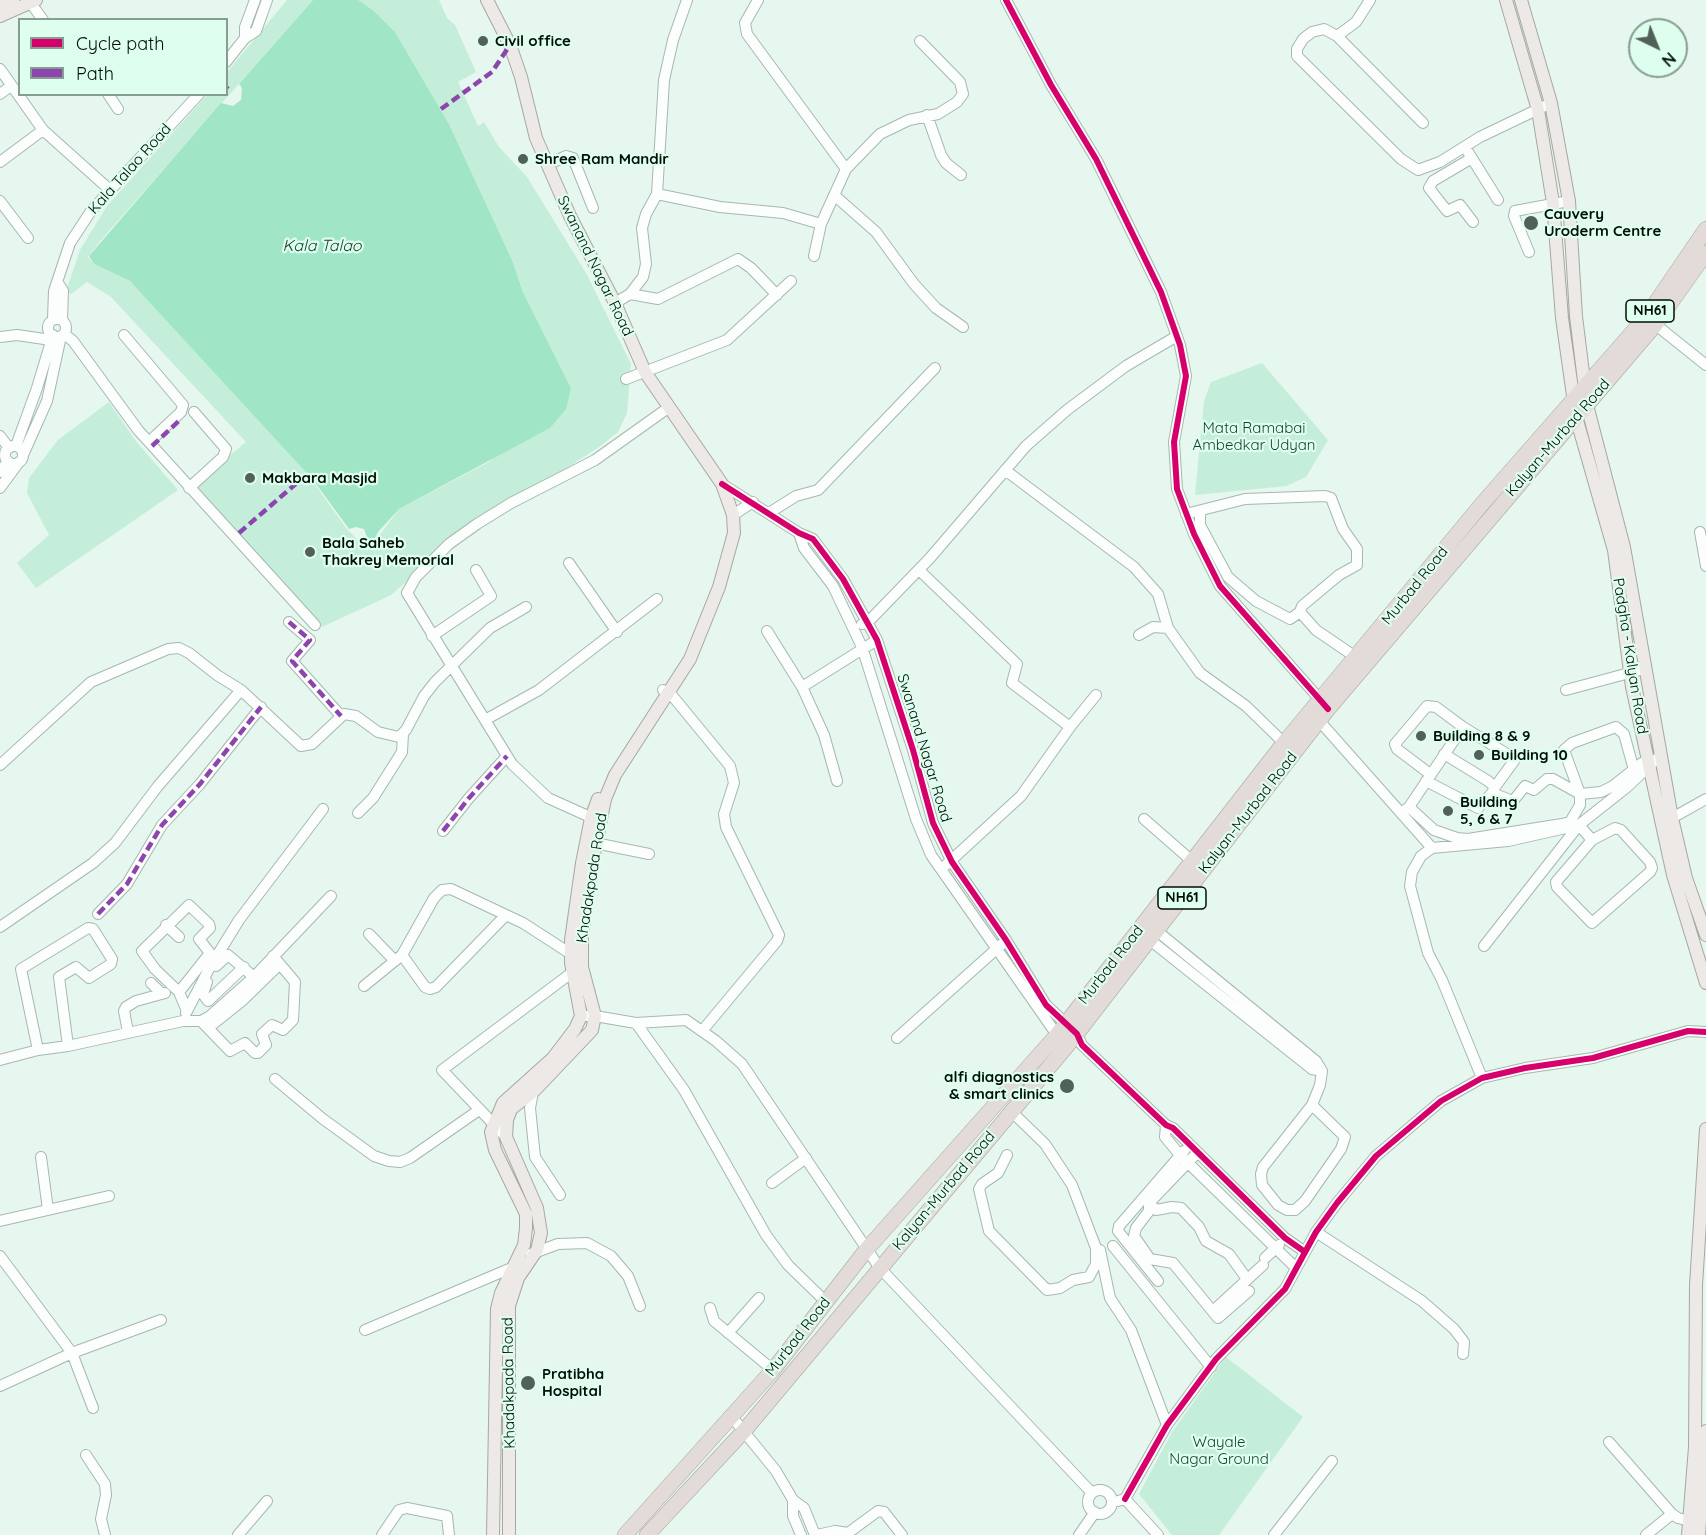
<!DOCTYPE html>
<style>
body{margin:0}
#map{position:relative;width:1706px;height:1535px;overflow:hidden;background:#e5f7ee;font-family:Quicksand,sans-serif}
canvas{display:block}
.legend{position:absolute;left:18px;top:18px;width:210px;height:78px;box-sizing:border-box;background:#defeee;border:2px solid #869e92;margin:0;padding:8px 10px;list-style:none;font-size:18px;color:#020e08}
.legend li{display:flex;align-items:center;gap:12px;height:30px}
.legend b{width:30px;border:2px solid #869e92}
.north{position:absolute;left:1628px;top:18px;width:60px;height:60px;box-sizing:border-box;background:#defeee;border:2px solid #869e92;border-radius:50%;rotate:137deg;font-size:16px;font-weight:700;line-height:24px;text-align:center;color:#020e08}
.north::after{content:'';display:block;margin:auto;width:21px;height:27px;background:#516058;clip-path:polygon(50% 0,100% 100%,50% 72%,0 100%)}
</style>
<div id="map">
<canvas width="1706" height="1535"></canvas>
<ul class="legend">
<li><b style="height:8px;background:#d6006c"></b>Cycle path</li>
<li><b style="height:8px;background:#8e44ad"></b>Path</li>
</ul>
<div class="north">N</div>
</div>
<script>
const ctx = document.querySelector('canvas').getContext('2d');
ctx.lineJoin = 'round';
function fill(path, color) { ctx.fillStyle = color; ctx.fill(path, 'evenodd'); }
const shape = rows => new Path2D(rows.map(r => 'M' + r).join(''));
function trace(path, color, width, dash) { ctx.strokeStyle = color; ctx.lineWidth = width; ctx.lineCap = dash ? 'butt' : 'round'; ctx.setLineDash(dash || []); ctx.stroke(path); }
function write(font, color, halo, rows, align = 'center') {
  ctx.font = font + ' Quicksand,sans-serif'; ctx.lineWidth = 4.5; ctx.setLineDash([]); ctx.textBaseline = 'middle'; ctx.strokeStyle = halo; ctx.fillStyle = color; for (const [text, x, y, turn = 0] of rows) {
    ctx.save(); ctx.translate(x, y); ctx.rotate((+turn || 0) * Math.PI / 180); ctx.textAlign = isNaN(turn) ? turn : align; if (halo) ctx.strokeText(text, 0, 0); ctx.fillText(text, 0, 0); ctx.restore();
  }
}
fill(shape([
 [287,0,313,0,101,240,88,257,94,264,130,281,143,294,307,473,346,528,368,551,399,509,489,462,571,388,524,294,512,260,449,124,395,32,374,11,357,0,439,0,447,18,455,25,476,72,458,82,478,126,484,122,499,147,527,177,586,273,631,364,627,413,618,432,599,447,456,539,391,595,322,627,195,484,246,442,111,297,87,282,71,294,66,291,80,250,107,206,207,95,226,94,227,72],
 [1262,363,1328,440,1306,477,1286,486,1195,495,1204,401,1211,382],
 [109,402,135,440,178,490,36,588,17,563,49,535,27,493,29,478,58,440],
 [1226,1357,1303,1417,1219,1535,1172,1535,1139,1494,1172,1432]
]), '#c4eed9');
fill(shape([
 [313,0,358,0,374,11,395,32,449,124,512,260,523,292,571,388,566,409,550,428,399,509,378,532,369,550,364,544,367,537,364,529,356,527,349,529,314,481,130,281,94,264,89,256,221,103,233,106,241,100,242,88,239,84]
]), '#a0e6c6');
const minor = shape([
 [758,0,745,23,747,34,846,169],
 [1006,0,1051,85,1096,159,1161,292,1180,345,1186,376,1174,442,1177,489,1194,534,1220,586,1323,703],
 [1370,0,1356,22,1337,36,1423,123],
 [30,2,43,20],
 [1337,36,1324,29,1312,32,1303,39,1297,49,1297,56,1401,159,1418,170,1440,162,1480,137,1551,103],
 [245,38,245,27,255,0],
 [226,62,245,38,256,31,267,0],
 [0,69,43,130,110,190],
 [0,94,11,86],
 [108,94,118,109],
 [927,115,941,155,946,163,961,175],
 [1468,152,1498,200],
 [1472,158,1433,181,1429,188,1447,211,1460,205,1473,222],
 [0,162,43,130],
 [547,165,566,156,573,158,593,208],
 [657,194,720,207,783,213,821,224],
 [834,195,876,232,914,284,936,308,963,327],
 [0,201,28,238],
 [1529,252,1514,216,1515,211,1569,201],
 [814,256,821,224,846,169,880,134,909,120,938,114,957,102,963,94,960,82,920,41],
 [58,283,63,291,62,320],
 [630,294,658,299,738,259,751,268,777,295],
 [615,303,630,294,643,277,646,264,642,228,646,214,657,194,664,80,673,40,687,0],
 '48 328a9 9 0 1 1 18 0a9 9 0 1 1-18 0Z',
 [53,319,54,291,70,243,91,211,199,94],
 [1651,321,1706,365],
 [64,334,73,341,138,430,315,625],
 [124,335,183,405,181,412,149,442],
 [0,337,17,335,51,340],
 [626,379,727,340,791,281],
 [0,436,9,448],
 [16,446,37,388,53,335],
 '5 455a9 9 0 1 1 18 0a9 9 0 1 1-18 0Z',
 [23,455,47,401,61,336],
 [1005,470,1134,567,1158,594,1168,628],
 [0,472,8,461],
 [722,484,799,533,813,539,843,579,877,640,913,750,933,823,952,862,1006,940,1046,1005,1077,1034,1082,1045,1166,1125,1173,1128,1285,1238,1305,1252],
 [0,488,19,462],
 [189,488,223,457,226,449,194,412],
 [1200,512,1200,525,1228,577,1256,601,1290,619,1300,612],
 [769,513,796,496,818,490,935,368],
 [1186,514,1245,499,1325,496,1331,498,1343,529,1357,549,1357,565,1339,575,1302,606,1300,612,1316,630,1357,658],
 [733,515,753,502],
 [1700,532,1706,566],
 [799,533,804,548,833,586,862,647,916,819,931,855,1057,1035,1062,1038],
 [569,563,617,632],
 [919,570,1017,664,1012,683,1070,727],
 [289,622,310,640,292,661,341,716],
 [862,624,868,622,930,558,1026,446,1067,410,1126,366,1177,336],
 [767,631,802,687,824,735,837,781],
 [1139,635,1153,627,1168,628,1200,673,1246,706,1284,743],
 [432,636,491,596,476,570],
 [802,687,877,640],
 [663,690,670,693,730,766,734,783,724,814,726,827,779,935,777,941,702,1031],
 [1566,690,1644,669],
 [1315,716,1432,848,1508,841,1579,825,1627,787,1660,756],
 [485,720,539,690,657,599],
 [0,765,91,682,168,649,179,648,189,653,217,675,241,690,301,746,312,744,344,714,356,716,378,732,399,737,406,730,424,696,435,682,490,628,526,607],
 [1634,770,1624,734,1616,727,1572,743,1564,750,1580,794,1601,792,1613,786,1642,763,1647,760],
 [1430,774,1397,749,1395,744,1427,706,1436,707,1463,727],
 [1426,781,1478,808,1492,793,1495,787,1488,781,1444,754],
 [1409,807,1434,830,1457,838,1468,839,1562,824,1570,822,1580,805,1580,794,1553,779,1547,779,1534,790,1525,786,1513,801,1492,793],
 [1404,811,1409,807,1463,727,1512,757,1514,761,1495,787],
 [358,813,373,798,402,752,403,734],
 [1672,818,1706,799],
 [1144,819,1192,861],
 [599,821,548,798,512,764,407,593,416,577,449,544,477,524,511,503,595,460,668,408],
 [1615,828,1621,830,1650,862,1652,868,1650,872,1592,923,1557,887,1556,882,1592,840,1615,828],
 [443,831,469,798,507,756],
 [595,843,649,854],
 [1432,848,1421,856,1412,872,1410,886,1428,953,1442,980,1482,1078],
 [946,865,1021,796,1070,727,1096,695],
 [98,914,127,884,162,825,200,784,261,707],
 [506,915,436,987,430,989,425,987,402,955,434,898,442,890,451,889,506,915,523,923,571,954,578,954],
 [166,925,179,937],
 [0,927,93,863,115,843,158,786,241,690],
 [1157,931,1316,1061,1322,1071,1320,1085,1312,1105,1263,1167,1261,1174,1262,1185,1278,1205,1287,1210,1295,1210,1305,1201,1341,1149,1345,1137,1312,1105],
 [369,934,395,961],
 [1150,940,1312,1069,1322,1071],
 [1484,946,1579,825,1592,840],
 [216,966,228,955,254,977],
 [207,982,203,994,208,1001,244,967],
 [151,983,162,994],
 [364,986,402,955],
 [179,992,210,953,199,939,210,928,209,924,189,905,142,951,155,969,179,992,187,1011],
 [186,1013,210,967,239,920,323,809],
 [581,1016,595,1016,636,1023,686,1020,716,1041,742,1064,879,1267,1092,1493],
 [201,1021,230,1051,245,1043,255,1053,258,1053,266,1045,262,1034,272,1025,283,1030,293,1020,295,982,273,956],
 [636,1023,684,1090,766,1235,788,1265,826,1302],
 [208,1028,243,1000,280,964],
 [128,1032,124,1011,126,1007,136,1001,165,993],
 [897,1038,1002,944],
 [38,1050,21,969,88,928,93,929,112,959,111,964,89,978,76,967,59,977,68,1046],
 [0,1060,38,1050,68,1046,183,1021,201,1021,210,1016,254,977,331,896],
 [275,1079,323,1119,374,1156,389,1161,400,1162,410,1158,479,1110],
 [534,1087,530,1108,535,1157,560,1195],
 [1166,1125,1165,1137,1180,1155,1296,1268],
 [506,1137,442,1070,574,971],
 [1197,1153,1149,1203,1149,1211,1136,1228,1134,1236,1150,1259,1173,1263,1218,1318,1249,1291],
 [1007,1155,998,1173,982,1184,979,1189,989,1231,1047,1290,1060,1288,1073,1280,1089,1277,1096,1264,1096,1248,1072,1185,1045,1144,1011,1111],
 [41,1157,48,1210],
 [772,1183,806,1158],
 [1149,1203,1156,1210,1172,1207,1181,1208,1199,1227,1206,1241,1229,1254,1247,1279],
 [0,1221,109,1196],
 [1316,1232,1422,1301,1454,1329,1464,1342,1463,1354],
 [1113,1246,1211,1367],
 [1100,1250,1110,1298,1131,1330,1167,1425],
 [531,1254,558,1244,587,1243,611,1256,628,1276,640,1306],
 [0,1256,72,1353,93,1408],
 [1265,1258,1279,1245],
 [1158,1281,1118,1231,1119,1226,1184,1151],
 [710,1308,714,1321,773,1370],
 [1213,1311,1263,1265],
 [365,1330,516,1266],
 [728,1333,759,1298],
 [0,1386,72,1353,161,1320],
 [732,1417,776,1471,793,1500,804,1508,815,1535],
 [1609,1442,1672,1514,1678,1518,1697,1523],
 [86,1455,105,1484,106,1495,101,1519,105,1535],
 '1088 1502a12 12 0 1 1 24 0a12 12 0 1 1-24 0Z',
 [1125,1499,1167,1425,1216,1359,1285,1289,1316,1232,1337,1203,1376,1156,1441,1101,1482,1078,1525,1068,1593,1058,1688,1031,1706,1032],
 [793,1500,793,1516,801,1535],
 [1118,1501,1125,1499,1158,1535],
 [238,1535,267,1501],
 [382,1535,399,1510,407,1508,447,1516,449,1535],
 [817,1535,835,1531,848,1533,878,1511,884,1512,902,1535],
 [1079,1535,1095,1512],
 [1274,1535,1332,1461],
 [1646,1535,1672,1514]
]);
const major = shape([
 [487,0,510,45,521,77,536,138,570,216,615,303,645,372,722,484,733,515,734,533,719,587,690,659,615,775,605,799,592,864,582,936,582,967,595,1016,592,1030,535,1090,511,1109,507,1120,506,1137,537,1208,541,1233,537,1250,518,1278,509,1306,509,1535],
 [1506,0,1538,110,1553,203,1562,318,1576,417,1614,550,1632,687,1673,875,1706,983],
 [1521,0,1551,103,1569,201,1576,316,1587,405,1624,547,1672,818,1686,878,1706,935],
 [0,6,13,0],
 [0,16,36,0],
 [493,1535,497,1309,501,1293,524,1245,526,1228,526,1214,495,1150,491,1132,503,1103,553,1058,575,1029,581,1016,571,963,571,940,582,863,591,818,598,799],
 [1688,1535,1695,1447,1696,1285,1706,1129],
 [1699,1535,1706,1431]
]);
const highway = shape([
 [625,1535,773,1370,867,1249,1057,1035,1284,743,1482,504,1646,317,1706,229],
 [647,1535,744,1431,1071,1041,1328,709,1655,325,1706,253]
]);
trace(minor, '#a8b7b0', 12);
trace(major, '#a8a7a0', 14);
trace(highway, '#a8a7a0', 16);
trace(minor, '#fbfefc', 10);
trace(major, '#ece9e6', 12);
trace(highway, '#e2dbd7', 15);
trace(shape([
 [226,87,228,89],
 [441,109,492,72,510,45],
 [152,446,181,419],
 [239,533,306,475],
 [289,622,310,640,292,661,341,716],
 [443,831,469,798,507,756],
 [98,914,127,884,162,825,200,784,261,707]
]), '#8e44ad', 4.5, [9, 4.5]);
trace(shape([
 [1006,0,1051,85,1096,159,1161,292,1180,345,1186,376,1174,442,1177,489,1194,534,1220,586,1328,709],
 [722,484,799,533,813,539,843,579,877,640,913,750,933,823,952,862,1006,940,1046,1005,1077,1034,1082,1045,1166,1125,1173,1128,1285,1238,1305,1252],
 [1125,1499,1167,1425,1216,1359,1285,1289,1316,1232,1337,1203,1376,1156,1441,1101,1482,1078,1525,1068,1593,1058,1688,1031,1706,1032]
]), '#d6006c', 6);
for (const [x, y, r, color] of [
 [483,41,6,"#516058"],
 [523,159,6,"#516058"],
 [1531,223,8,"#516058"],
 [250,478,6,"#516058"],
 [310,552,6,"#516058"],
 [1421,736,6,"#516058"],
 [1479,755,6,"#516058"],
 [1448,811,6,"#516058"],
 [1067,1086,8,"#516058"],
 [528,1383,8,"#516058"]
]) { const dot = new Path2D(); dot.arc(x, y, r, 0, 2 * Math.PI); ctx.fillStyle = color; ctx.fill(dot); trace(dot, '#defeee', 2); }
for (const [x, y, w] of [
 [1650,311,48],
 [1182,898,48]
]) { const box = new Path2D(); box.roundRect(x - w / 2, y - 11, w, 22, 4.5); ctx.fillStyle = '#defeee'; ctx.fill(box); trace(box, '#020e08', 1.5); }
write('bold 14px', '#020e08', null, [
 ["NH61",1650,311],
 ["NH61",1182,898]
]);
write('bold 15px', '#020e08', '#defeee', [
 ["Civil office",495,41],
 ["Shree Ram Mandir",535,159],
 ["Cauvery",1544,214],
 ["Uroderm Centre",1544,231],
 ["Makbara Masjid",262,478],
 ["Bala Saheb",322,543],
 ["Thakrey Memorial",322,560],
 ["Building 8 & 9",1433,736],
 ["Building 10",1491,755],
 ["Building",1460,802],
 ["5, 6 & 7",1460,819],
 ["alfi diagnostics",1054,1077,"right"],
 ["& smart clinics",1054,1094,"right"],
 ["Pratibha",542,1374],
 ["Hospital",542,1391]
], 'left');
write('15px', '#020e08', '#defeee', [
 ["Kala Talao Road",130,169,-48],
 ["Swanand Nagar Road",595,266,64],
 ["Kalyan-Murbad Road",1558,438,-49],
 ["Murbad Road",1415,586,-51],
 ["Padgha - Kalyan Road",1630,656,81],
 ["Swanand Nagar Road",924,748,73],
 ["Kalyan-Murbad Road",1248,813,-52],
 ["Khadakpada Road",592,878,-81],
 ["Murbad Road",1111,965,-52],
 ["Kalyan-Murbad Road",944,1191,-50],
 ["Murbad Road",798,1337,-52],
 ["Khadakpada Road",509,1383,-91]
]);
write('15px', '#153e2e', '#defeee', [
 ["Mata Ramabai",1254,428],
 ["Ambedkar Udyan",1254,445],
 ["Wayale",1219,1442],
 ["Nagar Ground",1219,1459]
]);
write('italic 16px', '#194130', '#defeee', [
 ["Kala Talao",322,246]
]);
</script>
